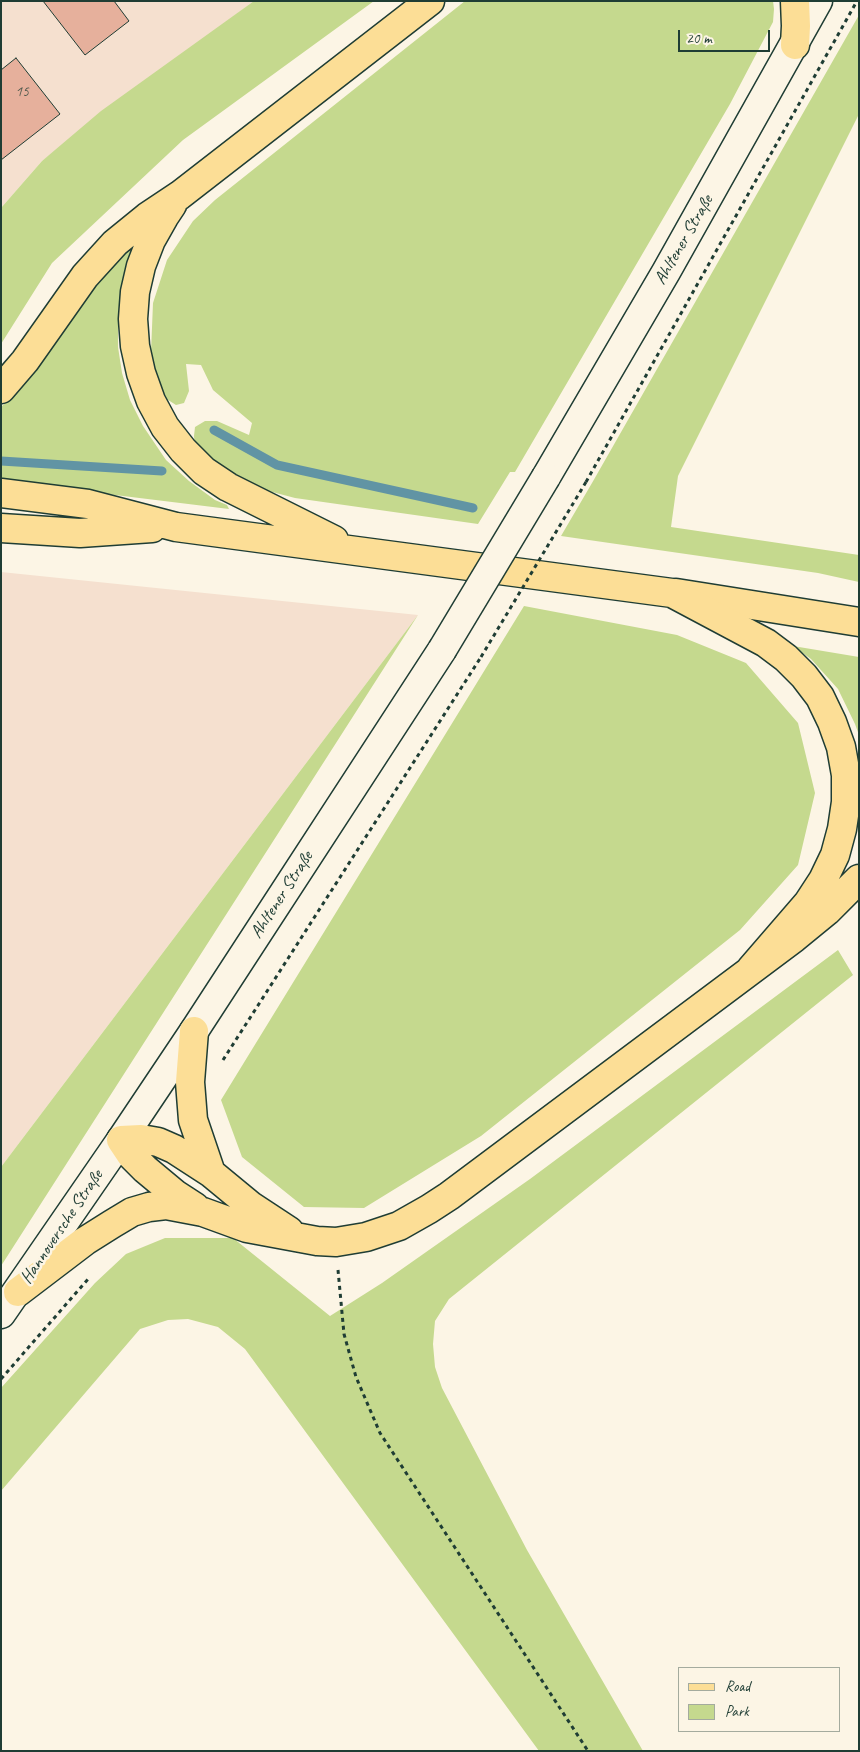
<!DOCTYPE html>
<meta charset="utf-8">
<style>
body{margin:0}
#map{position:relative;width:860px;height:1752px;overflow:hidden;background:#fcf5e5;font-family:Caveat,sans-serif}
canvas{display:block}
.frame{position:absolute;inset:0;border:2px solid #1f3d34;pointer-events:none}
.legend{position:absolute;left:678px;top:1667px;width:162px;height:65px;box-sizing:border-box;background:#fcf5e5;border:1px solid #a4ab9e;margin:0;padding:6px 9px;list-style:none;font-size:15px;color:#1f3d34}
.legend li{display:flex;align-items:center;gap:10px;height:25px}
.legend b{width:25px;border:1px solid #a4ab9e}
.scale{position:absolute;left:678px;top:30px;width:92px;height:22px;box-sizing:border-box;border:2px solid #1f3d34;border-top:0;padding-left:6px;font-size:15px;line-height:18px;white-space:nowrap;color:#1f3d34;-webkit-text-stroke:4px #fcf5e5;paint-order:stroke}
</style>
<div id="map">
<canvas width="860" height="1752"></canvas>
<div class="frame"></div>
<ul class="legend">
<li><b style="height:6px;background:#fcde96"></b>Road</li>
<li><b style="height:14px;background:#c5d98e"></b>Park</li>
</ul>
<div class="scale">20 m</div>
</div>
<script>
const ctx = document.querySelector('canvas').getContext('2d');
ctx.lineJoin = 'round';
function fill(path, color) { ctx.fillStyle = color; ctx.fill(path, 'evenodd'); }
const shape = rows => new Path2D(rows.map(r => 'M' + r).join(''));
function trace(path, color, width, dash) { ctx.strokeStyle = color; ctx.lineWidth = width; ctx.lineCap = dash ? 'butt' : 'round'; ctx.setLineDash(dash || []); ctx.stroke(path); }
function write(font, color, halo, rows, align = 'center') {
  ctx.font = font + ' Caveat,sans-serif'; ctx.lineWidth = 5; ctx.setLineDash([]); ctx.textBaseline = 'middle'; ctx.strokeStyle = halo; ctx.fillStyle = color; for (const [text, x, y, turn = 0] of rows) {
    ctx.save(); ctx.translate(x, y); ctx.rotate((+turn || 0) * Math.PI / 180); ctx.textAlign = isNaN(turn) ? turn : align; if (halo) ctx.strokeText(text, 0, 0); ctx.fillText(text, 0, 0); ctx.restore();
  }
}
fill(shape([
 [1,1,254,1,42,161,1,208],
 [1,572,418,615,1,1167]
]), '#f5e0cf');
fill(shape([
 [254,1,374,1,183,140,52,263,1,344,1,208,42,161,101,111],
 [465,1,773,1,774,9,773,22,730,104,515,472,510,472,478,524,295,498,261,489,228,475,195,448,194,436,195,427,205,421,217,421,249,435,252,423,213,390,201,365,186,364,189,391,184,403,176,405,165,398,158,386,151,352,153,303,167,260,193,221,215,200],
 [859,15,859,114,678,476,671,527,859,555,859,582,818,573,561,536,592,483],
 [144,227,124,289,118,314,118,347,122,373,130,400,143,426,166,460,189,481,215,500,227,505,229,509,1,481,1,407,15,394,78,302],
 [524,606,677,635,746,663,798,723,815,793,798,865,740,930,481,1136,364,1208,304,1207,242,1157,221,1100],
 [418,615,1,1266,1,1167],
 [793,646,859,657,859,735,855,724,838,689,811,659],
 [838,950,853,975,449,1299,435,1321,433,1344,435,1367,442,1388,527,1550,643,1751,539,1751,245,1349,218,1327,188,1319,168,1320,140,1329,1,1491,1,1388,95,1283,126,1254,165,1238,233,1238,330,1316,382,1283,530,1179]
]), '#c5d98e');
trace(shape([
 [214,430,277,465,473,508],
 [1,461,162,471]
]), '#6194a4', 9);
const building = shape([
 [43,1,114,1,129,21,85,55,43,1],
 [16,58,60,114,1,160,1,70,16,58]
]);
fill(building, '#e6b09c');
trace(building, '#1f3d34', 1);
const tertiary = shape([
 [1,1314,121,1140]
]);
const secondary = shape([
 [546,477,666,272,818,1],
 [121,1140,194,1031,442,650]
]);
const primary = shape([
 [676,593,859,622]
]);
const trunk = shape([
 [795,1,796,26,795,45],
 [172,205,164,217,151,240,141,266,135,292,133,319,135,346,141,373,151,401,165,427,183,450,204,471,228,487,334,540],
 [1,389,25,361,85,276,115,243,147,217,180,195,430,1],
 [1,493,88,504,176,527,672,593,766,643,786,658,804,676,820,697,832,722,841,747,846,775,846,802,842,829,835,855,823,880,808,903,751,969],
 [1,528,80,533,152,528],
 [194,1031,190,1082,193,1120,211,1173],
 [195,1207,175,1194,145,1169,131,1155,121,1140,141,1139,158,1142,174,1149,211,1173,251,1206,289,1231],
 [18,1292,85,1241,112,1224,132,1212,149,1207,166,1205,203,1212,247,1228,317,1241,336,1242,366,1237,399,1226,429,1209,449,1196,794,938,827,911,859,879]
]);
trace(tertiary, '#1f3d34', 31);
trace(secondary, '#1f3d34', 31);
trace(primary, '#1f3d34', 31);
trace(trunk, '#1f3d34', 31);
trace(shape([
 [586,482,857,1],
 [223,1060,481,657],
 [338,1270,344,1334,356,1377,380,1433,588,1751],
 [1,1379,89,1278]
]), '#1f3d34', 3, [4, 4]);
trace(tertiary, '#fcf5e5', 28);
trace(secondary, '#fcf5e5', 28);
trace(primary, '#fcde96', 28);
trace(trunk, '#fcde96', 28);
const secondaryBridge = shape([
 [442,650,546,477]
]);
trace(secondaryBridge, '#1f3d34', 31, []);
trace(shape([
 [481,657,586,482]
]), '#1f3d34', 3, [4, 4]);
trace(secondaryBridge, '#fcf5e5', 28);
write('15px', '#515a4e', null, [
 ["15",22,92]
]);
write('18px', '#1f3d34', '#fcf5e5', [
 ["Ahltener Straße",684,240,-60],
 ["Ahltener Straße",282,895,-57],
 ["Hannoversche Straße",62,1227,-56]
]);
</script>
